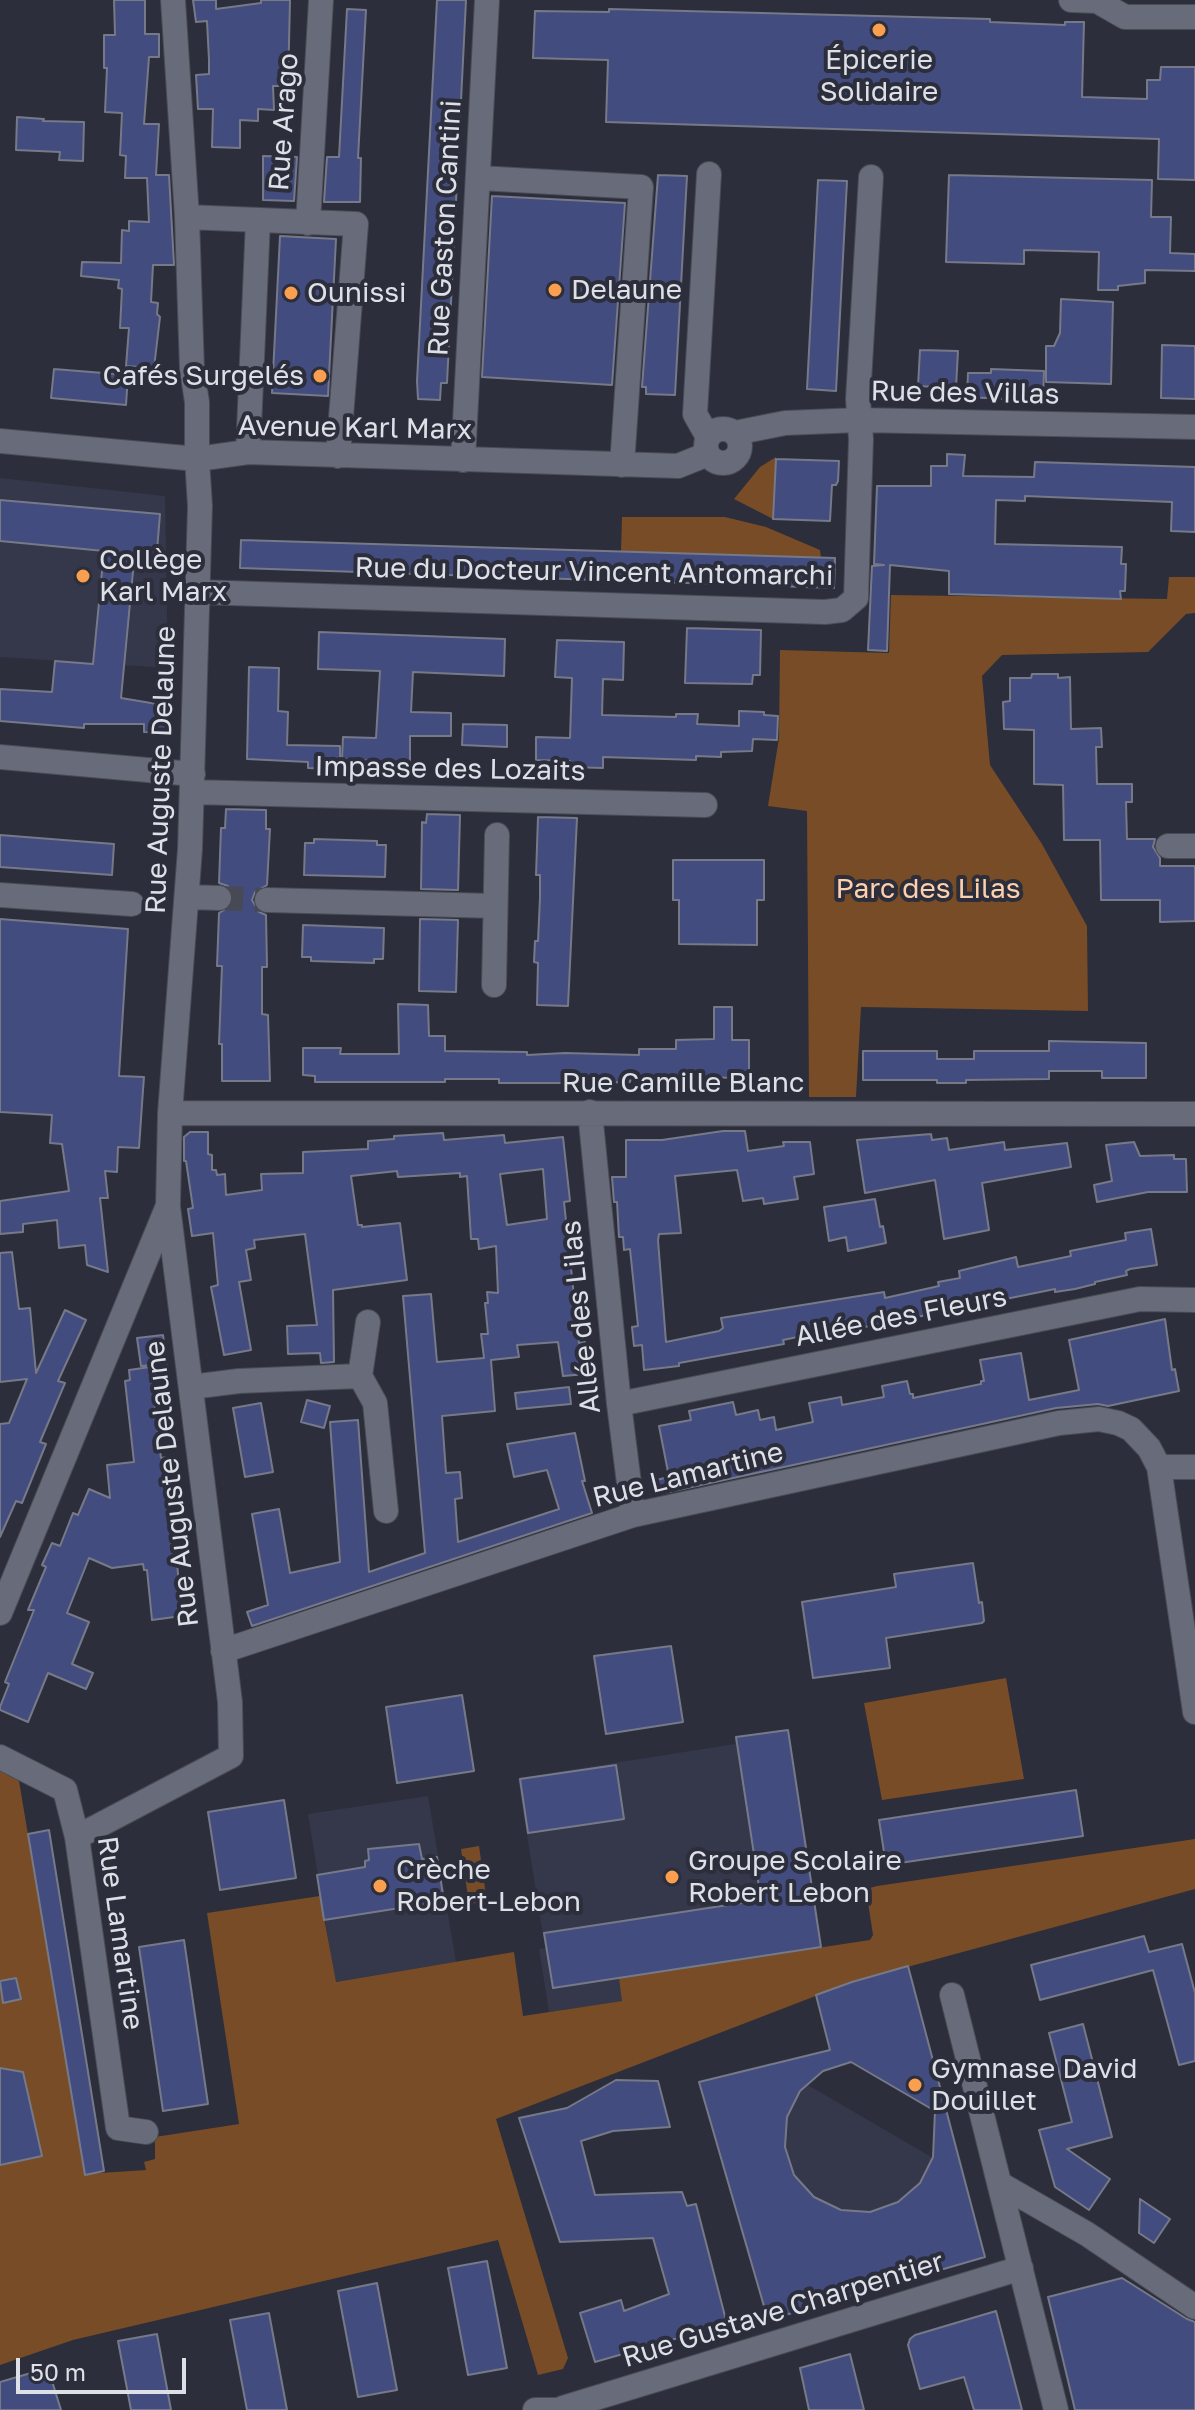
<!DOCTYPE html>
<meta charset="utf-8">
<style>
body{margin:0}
#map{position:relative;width:1195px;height:2410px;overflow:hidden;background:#2c2e3b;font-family:"Golos Text",sans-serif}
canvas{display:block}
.scale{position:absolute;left:16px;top:2358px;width:170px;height:36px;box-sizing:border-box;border:4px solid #dee0e8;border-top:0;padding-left:10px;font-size:24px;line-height:28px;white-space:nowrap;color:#dee0e8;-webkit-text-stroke:6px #2c2e3b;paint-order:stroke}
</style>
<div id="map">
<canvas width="1195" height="2410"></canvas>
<div class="scale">50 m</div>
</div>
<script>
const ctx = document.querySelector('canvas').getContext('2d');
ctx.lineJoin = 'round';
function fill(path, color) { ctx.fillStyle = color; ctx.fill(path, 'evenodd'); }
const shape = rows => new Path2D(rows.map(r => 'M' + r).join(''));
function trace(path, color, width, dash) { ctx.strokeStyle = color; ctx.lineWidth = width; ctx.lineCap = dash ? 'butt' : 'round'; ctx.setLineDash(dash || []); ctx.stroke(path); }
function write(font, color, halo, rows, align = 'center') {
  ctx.font = font + ' "Golos Text",sans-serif'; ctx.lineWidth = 8; ctx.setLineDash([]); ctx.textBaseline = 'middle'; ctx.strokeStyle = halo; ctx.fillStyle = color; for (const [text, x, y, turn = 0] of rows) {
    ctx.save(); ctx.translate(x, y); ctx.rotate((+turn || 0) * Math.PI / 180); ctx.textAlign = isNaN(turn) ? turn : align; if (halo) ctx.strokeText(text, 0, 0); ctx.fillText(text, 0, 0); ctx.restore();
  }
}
fill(shape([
 [0,478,165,496,168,668,0,657],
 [788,1729,821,1948,620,1978,623,2001,549,2012,539,1949,545,1948,518,1778,735,1744,735,1737],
 [428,1796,456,1962,335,1982,308,1814],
 [770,2063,964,2176,985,2257,767,2320,699,2082]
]), '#34384a');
fill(shape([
 [776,457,773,519,734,499,760,467],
 [622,517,725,517,766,527,820,550,821,558,621,552],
 [1169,577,1195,577,1195,613,1186,614,1148,652,1002,655,982,676,990,765,1042,844,1087,926,1088,1011,861,1007,856,1097,809,1097,807,811,768,806,779,738,780,650,889,653,891,595,1167,599],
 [1006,1678,1024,1779,882,1800,864,1703],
 [0,1768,18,1775,85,2174,146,2170,144,2162,155,2159,155,2137,239,2124,207,1913,320,1896,336,1982,514,1952,523,2016,622,2001,619,1978,870,1940,873,1935,866,1889,877,1886,1195,1839,1195,1889,852,1982,496,2119,568,2358,563,2369,538,2375,498,2240,73,2340,0,2365],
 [479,1846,487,1902,469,1904,461,1849]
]), '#784c26');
const building = shape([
 [114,0,145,0,145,34,159,34,159,57,149,57,144,124,159,124,156,175,169,175,174,265,153,265,151,302,158,303,157,314,160,317,154,368,126,366,129,328,120,328,122,289,118,288,119,280,81,276,82,262,121,263,122,230,129,231,129,221,149,222,147,178,125,178,126,156,120,155,122,113,105,112,107,68,104,68,104,35,115,35,114,0],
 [193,0,216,0,216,9,261,3,261,0,290,0,288,86,273,86,274,110,258,109,258,121,240,120,240,148,212,147,213,109,198,109,196,75,209,74,209,60,207,21,196,22,193,0],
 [437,0,466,0,447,383,441,383,440,400,418,399,417,381,437,0],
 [347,9,366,10,358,158,361,158,360,202,324,202,327,157,339,157,347,9],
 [609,9,990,19,990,22,1065,25,1065,22,1084,22,1082,97,1147,99,1147,80,1160,80,1161,67,1195,67,1195,180,1158,179,1159,139,606,122,608,60,533,58,535,11,609,12,609,9],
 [17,117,44,119,43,121,84,122,83,161,59,160,60,152,16,150,17,117],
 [263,156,297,157,294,201,263,200,263,156],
 [658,175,687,176,675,395,646,394,646,387,642,387,658,175],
 [949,175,1152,180,1151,217,1171,217,1170,253,1195,254,1195,271,1145,270,1145,283,1118,286,1118,290,1098,290,1099,252,1024,250,1024,264,946,262,949,175],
 [818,180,847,181,836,391,807,389,818,180],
 [492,196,625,203,612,385,482,377,492,196],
 [280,236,336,239,328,396,272,393,280,236],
 [1061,299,1113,302,1111,384,1046,382,1046,346,1054,346,1060,333,1061,299],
 [1162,345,1195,346,1195,399,1161,398,1162,345],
 [920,350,958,351,956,388,918,386,920,350],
 [54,369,128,375,126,405,51,398,54,369],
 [991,369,1044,371,1043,401,967,397,968,373,991,373,991,369],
 [947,454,965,455,963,476,1034,477,1035,462,1195,467,1195,532,1171,531,1172,502,1025,496,1025,501,996,500,995,544,1122,547,1121,564,1126,564,1125,591,1120,591,1121,599,949,594,949,571,890,565,887,651,868,650,872,566,884,565,874,564,877,486,931,486,931,466,947,466,947,454],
 [776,459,839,461,838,481,836,485,832,485,830,521,773,519,776,459],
 [0,500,160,514,156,563,134,561,121,698,169,706,169,733,144,732,144,724,84,724,84,728,0,721,0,689,52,692,55,661,93,664,104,551,0,541,0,500],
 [241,540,835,558,834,588,240,568,241,540],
 [687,628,761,630,760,675,753,675,752,684,685,683,687,628],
 [319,632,505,639,504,676,413,672,411,712,451,713,451,736,410,736,410,765,376,764,375,761,342,759,343,737,376,738,380,671,318,669,319,632],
 [557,640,624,642,623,680,603,679,602,715,676,717,676,714,698,714,697,724,739,726,739,711,764,712,764,715,778,716,777,740,753,739,752,751,721,752,721,757,696,756,696,760,603,757,603,768,570,767,570,761,536,760,536,737,570,738,572,678,555,677,557,640],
 [249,667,279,668,278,711,288,712,287,745,340,746,340,764,330,764,330,769,308,768,308,762,247,759,249,667],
 [1032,674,1058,674,1058,678,1070,677,1071,729,1101,728,1102,747,1096,747,1097,784,1132,784,1132,802,1126,802,1127,839,1155,839,1153,847,1160,858,1160,866,1195,866,1195,921,1160,922,1160,900,1101,900,1100,840,1064,840,1063,785,1034,784,1034,730,1004,729,1003,702,1010,701,1010,678,1031,678,1032,674],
 [463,724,507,725,507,747,462,745,463,724],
 [226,809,266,810,266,829,270,829,267,885,255,892,252,900,259,912,266,915,267,967,262,967,262,1014,268,1015,270,1081,222,1081,222,1044,219,1044,222,966,217,966,219,913,231,906,234,898,228,886,219,883,221,828,225,828,226,809],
 [427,814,460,815,458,890,421,889,422,822,426,823,427,814],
 [538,817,577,818,568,1006,537,1005,538,963,534,962,535,941,538,941,540,898,540,875,536,875,538,817],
 [0,835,114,844,112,875,0,867,0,835],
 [314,839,377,841,377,845,386,845,385,877,304,875,305,843,314,843,314,839],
 [673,860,764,860,764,900,757,900,757,945,679,944,679,900,673,900,673,860],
 [0,919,128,929,119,1076,144,1077,143,1090,139,1148,118,1147,117,1172,105,1171,108,1198,100,1198,108,1272,87,1265,85,1245,59,1248,57,1220,23,1224,23,1232,0,1234,0,1201,69,1191,62,1144,50,1143,52,1115,0,1112,0,919],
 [420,919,458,920,456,992,419,991,420,919],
 [303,925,384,928,383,959,374,959,374,963,311,961,311,957,302,957,303,925],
 [398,1004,428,1005,429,1036,445,1036,445,1051,527,1052,527,1055,565,1053,639,1055,639,1049,676,1049,676,1040,714,1039,714,1007,732,1007,732,1040,749,1040,749,1073,735,1074,735,1078,676,1076,676,1080,630,1080,630,1082,591,1083,499,1083,499,1079,445,1079,445,1082,315,1082,315,1076,303,1075,303,1048,341,1048,340,1054,399,1054,398,1004],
 [1049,1041,1146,1043,1146,1078,1102,1078,1102,1071,1049,1071,1049,1079,966,1080,966,1083,937,1083,937,1080,863,1080,863,1051,937,1051,937,1059,974,1059,974,1051,1049,1051,1049,1041],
 [723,1131,745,1131,748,1151,784,1146,783,1142,810,1142,814,1174,794,1177,798,1199,764,1204,763,1198,743,1201,737,1170,675,1176,681,1233,659,1234,658,1240,666,1342,719,1331,723,1328,721,1318,884,1292,885,1298,939,1286,938,1282,960,1278,959,1271,1016,1257,1018,1267,1071,1256,1070,1251,1126,1240,1125,1233,1151,1229,1157,1265,1130,1269,1126,1271,1127,1275,1095,1282,1095,1284,1075,1289,1055,1292,1055,1289,897,1321,837,1332,836,1329,783,1340,784,1344,679,1363,679,1366,644,1370,642,1345,634,1346,632,1327,638,1326,630,1249,624,1250,623,1237,619,1237,617,1202,614,1202,612,1177,626,1177,626,1140,662,1140,723,1131],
 [190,1132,208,1132,208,1154,212,1155,212,1170,216,1170,217,1175,225,1174,226,1195,262,1190,261,1174,303,1173,303,1152,368,1149,368,1141,394,1139,394,1136,443,1133,444,1140,504,1135,505,1143,563,1137,570,1201,564,1202,579,1343,585,1342,587,1374,563,1376,558,1342,517,1345,519,1357,491,1360,495,1411,442,1416,446,1473,460,1472,462,1498,455,1499,458,1542,559,1509,547,1470,514,1477,507,1444,575,1433,585,1481,582,1481,592,1513,252,1626,247,1612,268,1605,252,1514,279,1509,290,1573,340,1562,330,1422,358,1420,369,1572,425,1553,403,1296,431,1294,437,1362,484,1358,481,1334,488,1334,485,1303,488,1303,487,1292,498,1293,496,1246,479,1249,478,1239,471,1239,467,1176,460,1177,460,1173,398,1177,397,1171,351,1176,358,1225,362,1225,362,1227,400,1223,407,1280,333,1290,334,1362,321,1363,320,1353,288,1354,287,1326,317,1325,305,1234,254,1240,255,1248,246,1250,251,1280,239,1282,251,1350,224,1355,211,1287,218,1285,213,1233,192,1236,188,1209,193,1208,186,1161,184,1161,184,1137,190,1132],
 [543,1169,547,1219,507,1225,500,1174,543,1169],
 [931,1134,932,1140,947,1138,949,1150,1004,1142,1005,1150,1067,1143,1071,1167,982,1183,989,1230,944,1239,935,1180,865,1193,857,1140,931,1134],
 [1134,1142,1140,1156,1174,1155,1174,1159,1186,1159,1187,1192,1148,1192,1097,1202,1094,1185,1112,1181,1106,1145,1134,1142],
 [875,1199,880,1227,883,1226,886,1243,848,1251,846,1237,829,1241,824,1207,875,1199],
 [12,1252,19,1309,30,1308,36,1373,65,1310,86,1320,58,1381,65,1383,40,1442,46,1444,22,1503,16,1501,0,1537,0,1424,9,1423,27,1379,0,1382,0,1253,12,1252],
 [1165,1319,1172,1370,1175,1369,1179,1391,1108,1406,1098,1404,1056,1408,655,1495,652,1481,669,1477,659,1426,691,1420,689,1411,733,1402,736,1415,758,1410,760,1420,774,1417,776,1430,813,1422,809,1403,841,1397,842,1405,884,1397,882,1386,907,1381,910,1394,913,1394,913,1398,981,1384,981,1381,984,1381,980,1360,1021,1353,1029,1400,1079,1390,1069,1340,1165,1319],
 [163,1335,167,1364,141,1366,137,1338,163,1335],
 [150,1367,161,1458,167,1457,182,1616,152,1620,147,1570,144,1570,143,1564,112,1568,89,1558,67,1613,89,1622,72,1664,93,1673,86,1689,48,1673,28,1722,0,1710,0,1707,9,1684,5,1682,34,1610,28,1610,46,1567,42,1565,52,1543,60,1546,73,1513,78,1515,89,1489,110,1498,107,1465,134,1462,125,1381,130,1380,129,1370,150,1367],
 [569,1387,571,1404,517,1409,515,1393,569,1387],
 [307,1400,330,1406,324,1428,301,1422,307,1400],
 [261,1403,273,1472,245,1477,233,1408,261,1403],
 [973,1563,979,1603,982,1602,984,1621,982,1623,886,1638,890,1668,813,1678,802,1602,896,1587,894,1574,973,1563],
 [671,1646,683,1722,606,1734,594,1656,671,1646],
 [462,1695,474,1771,397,1783,386,1707,462,1695],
 [788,1730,821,1947,553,1988,544,1933,761,1900,736,1737,788,1730],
 [616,1765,624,1819,528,1833,520,1779,616,1765],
 [1076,1790,1083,1836,886,1865,879,1820,1076,1790],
 [284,1800,296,1878,220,1890,208,1812,284,1800],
 [49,1830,104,2171,85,2175,28,1834,49,1830],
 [419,1844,422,1859,437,1857,444,1901,324,1920,317,1875,365,1867,365,1861,369,1860,368,1849,419,1844],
 [1144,1936,1149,1952,1182,1944,1195,1993,1195,2061,1179,2065,1153,1970,1040,2000,1031,1965,1144,1936],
 [184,1940,208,2104,163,2111,139,1947,184,1940],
 [908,1966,985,2257,768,2320,699,2082,830,2050,816,1995,852,1982,908,1966],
 [851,2062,935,2111,933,2157,920,2183,898,2202,870,2212,841,2210,814,2197,794,2175,785,2147,787,2117,800,2091,823,2071,851,2062],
 [16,1978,21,1999,3,2003,0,1981,16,1978],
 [1083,2024,1112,2137,1067,2149,1110,2179,1089,2210,1055,2187,1039,2130,1072,2122,1049,2033,1083,2024],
 [0,2068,23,2072,42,2156,0,2165,0,2068],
 [616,2080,658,2081,670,2127,613,2131,581,2141,595,2195,682,2192,687,2206,696,2204,727,2324,595,2362,580,2313,621,2300,624,2311,669,2294,653,2238,560,2242,519,2118,567,2108,616,2080],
 [1140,2199,1170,2219,1154,2243,1139,2233,1140,2199],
 [487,2261,507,2368,468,2375,448,2268,487,2261],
 [1122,2278,1187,2319,1195,2322,1195,2410,1075,2410,1048,2297,1122,2278],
 [377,2283,397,2390,358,2397,338,2291,377,2283],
 [996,2311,1022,2410,974,2410,964,2377,920,2389,908,2345,910,2339,915,2335,996,2311],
 [269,2313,287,2410,247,2410,230,2320,269,2313],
 [157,2334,171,2410,131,2410,118,2341,157,2334],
 [850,2354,864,2410,809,2410,800,2368,850,2354],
 [48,2368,61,2410,0,2410,0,2382,48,2368]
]);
fill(building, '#434c7e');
trace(building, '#767988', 2);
trace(shape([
 [219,898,267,900]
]), '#474955', 24, [24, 12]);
const minor = shape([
 [1071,0,1097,1,1125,17,1195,17],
 [479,178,641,187,622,465],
 [187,217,356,224,338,456],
 [308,223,321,0],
 '706 446a17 17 0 1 1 34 0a17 17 0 1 1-34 0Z',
 [735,433,785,423,859,420,1195,427],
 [708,437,695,414,709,174],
 [0,441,197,459,248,452,678,466,708,454],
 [248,452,258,220],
 [463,460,487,0],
 [197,592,825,612,842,610,856,598,861,439,858,399,871,177],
 [0,757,193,774],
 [192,792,705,805],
 [1168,846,1195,846],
 [0,895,132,904],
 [187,897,219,898],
 [267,900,495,906],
 [494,985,497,835],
 [590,1112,619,1404,633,1515],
 [170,1113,1195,1114],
 [368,1322,360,1376,375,1403,386,1511],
 [191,1387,239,1381,360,1376],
 [619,1404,1140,1299,1195,1300],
 [1159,1467,1195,1467],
 [0,1613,167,1208],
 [223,1651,633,1515,1059,1423,1099,1419,1118,1423,1131,1429,1149,1448,1159,1467,1195,1712],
 [0,1757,65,1790,77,1837,118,2128,146,2132],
 [77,1837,231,1756,230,1702,168,1206,170,1113,190,849,200,506,197,459,197,402,192,370,187,217,173,0],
 [952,1995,1056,2410],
 [1000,2184,1087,2234,1195,2307],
 [563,2408,1021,2268],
 [535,2410,564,2410]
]);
trace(minor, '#494b55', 26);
trace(minor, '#686b79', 24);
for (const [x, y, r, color] of [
 [879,30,8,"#fa9f4f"],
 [555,290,8,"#fa9f4f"],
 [291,293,8,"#fa9f4f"],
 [320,376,8,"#fa9f4f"],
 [83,576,8,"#fa9f4f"],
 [672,1877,8,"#fa9f4f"],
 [380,1886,8,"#fa9f4f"],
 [915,2085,8,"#fa9f4f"]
]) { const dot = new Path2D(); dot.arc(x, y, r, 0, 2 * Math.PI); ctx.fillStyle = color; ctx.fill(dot); trace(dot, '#2c2e3b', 3); }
write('28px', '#dee0e8', '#2c2e3b', [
 ["Épicerie",879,60,"center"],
 ["Solidaire",879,92,"center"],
 ["Delaune",571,290],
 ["Ounissi",307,293],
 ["Cafés Surgelés",304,376,"right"],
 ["Collège",99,560],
 ["Karl Marx",99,592],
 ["Groupe Scolaire",688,1861],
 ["Robert Lebon",688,1893],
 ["Crèche",396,1870],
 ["Robert-Lebon",396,1902],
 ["Gymnase David",931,2069],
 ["Douillet",931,2101]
], 'left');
write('28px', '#dee0e8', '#2c2e3b', [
 ["Rue Arago",284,122,-86],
 ["Rue Gaston Cantini",445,228,-87],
 ["Rue des Villas",965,393,1],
 ["Avenue Karl Marx",355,428,1],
 ["Rue du Docteur Vincent Antomarchi",594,572,1],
 ["Impasse des Lozaits",450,769,1],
 ["Rue Auguste Delaune",161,770,-88],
 ["Rue Camille Blanc",683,1083],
 ["Allée des Lilas",581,1317,-96],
 ["Allée des Fleurs",901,1317,-11],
 ["Rue Lamartine",688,1475,-14],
 ["Rue Auguste Delaune",172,1484,-97],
 ["Rue Lamartine",120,1933,82],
 ["Rue Gustave Charpentier",783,2310,-17]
]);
write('28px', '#fccfad', '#2c2e3b', [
 ["Parc des Lilas",928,889]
]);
</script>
